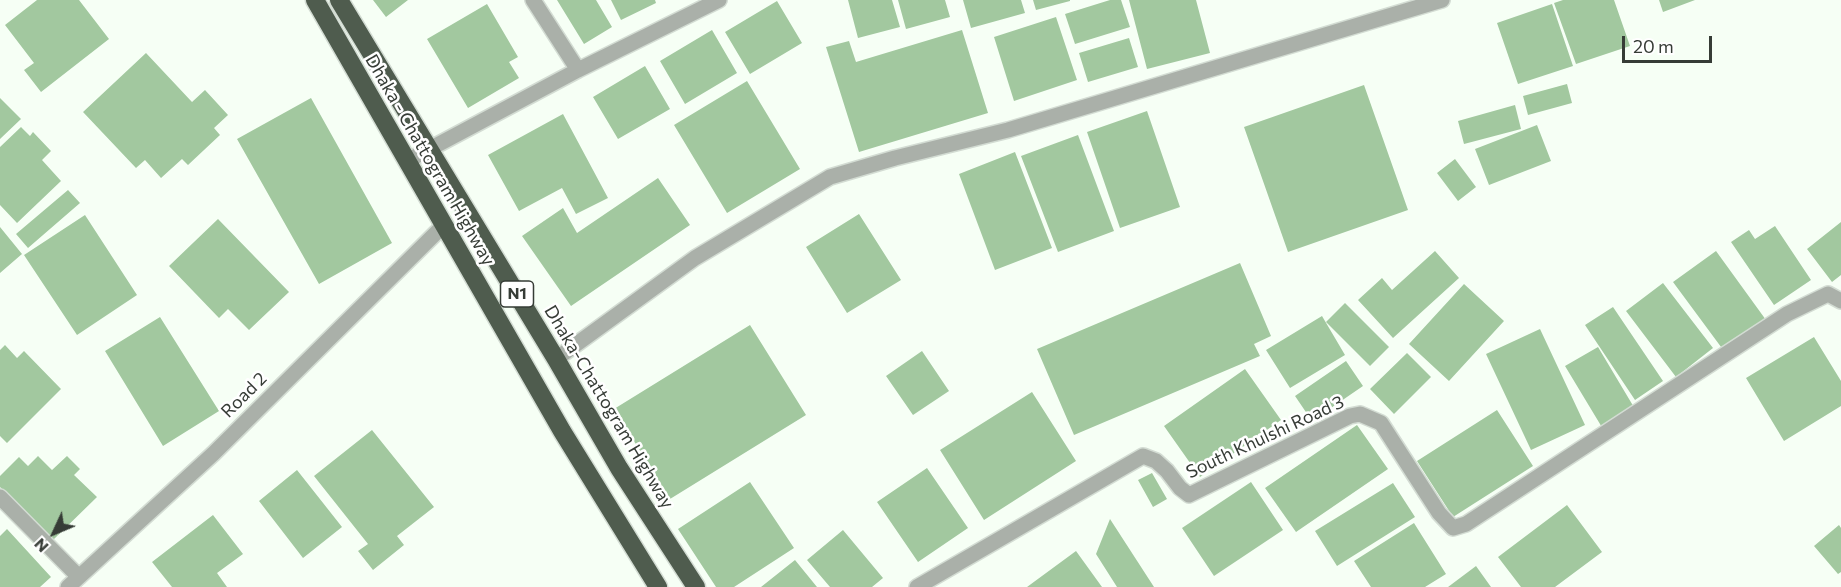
<!DOCTYPE html>
<style>
body{margin:0}
#map{position:relative;width:1841px;height:587px;overflow:hidden;background:#f6fff5;font-family:Commissioner,sans-serif}
canvas{display:block}
.north{position:absolute;left:24px;top:503px;width:60px;height:60px;-webkit-text-stroke:4px #fff;paint-order:stroke;rotate:226deg;font-size:16px;font-weight:700;line-height:24px;text-align:center;color:#363c36}
.north::after{content:'';display:block;margin:auto;width:21px;height:27px;background:#363c36;clip-path:polygon(50% 0,100% 100%,50% 72%,0 100%)}
.scale{position:absolute;left:1622px;top:36px;width:90px;height:27px;box-sizing:border-box;border:3px solid #363c36;border-top:0;padding-left:8px;font-size:18px;line-height:21px;white-space:nowrap;color:#363c36;-webkit-text-stroke:4px #fff;paint-order:stroke}
</style>
<div id="map">
<canvas width="1841" height="587"></canvas>
<div class="north">N</div>
<div class="scale">20 m</div>
</div>
<script>
const ctx = document.querySelector('canvas').getContext('2d');
ctx.lineJoin = 'round';
function fill(path, color) { ctx.fillStyle = color; ctx.fill(path, 'evenodd'); }
const shape = rows => new Path2D(rows.map(r => 'M' + r).join(''));
function trace(path, color, width, dash) { ctx.strokeStyle = color; ctx.lineWidth = width; ctx.lineCap = dash ? 'butt' : 'round'; ctx.setLineDash(dash || []); ctx.stroke(path); }
function write(font, color, halo, rows, align = 'center') {
  ctx.font = font + ' Commissioner,sans-serif'; ctx.lineWidth = 5; ctx.setLineDash([]); ctx.textBaseline = 'middle'; ctx.strokeStyle = halo; ctx.fillStyle = color; for (const [text, x, y, turn = 0] of rows) {
    ctx.save(); ctx.translate(x, y); ctx.rotate((+turn || 0) * Math.PI / 180); ctx.textAlign = isNaN(turn) ? turn : align; if (halo) ctx.strokeText(text, 0, 0); ctx.fillText(text, 0, 0); ctx.restore();
  }
}
fill(shape([
 [37,0,79,0,109,39,41,92,24,70,34,63,5,25],
 [373,0,408,0,386,17],
 [557,0,596,0,612,27,584,44],
 [611,0,655,0,656,3,621,20],
 [848,0,892,0,900,27,858,38],
 [898,0,945,0,950,17,906,29],
 [963,0,1021,0,1025,13,971,28],
 [1033,0,1070,0,1070,1,1036,10],
 [1110,0,1121,0,1130,27,1075,44,1065,14],
 [1129,0,1196,0,1210,53,1147,69],
 [1563,0,1614,0,1630,46,1576,64,1554,3],
 [1659,0,1695,0,1663,12],
 [777,1,802,43,750,74,725,32],
 [487,4,518,57,509,62,519,78,468,108,427,39],
 [1552,4,1573,66,1518,84,1497,23],
 [1056,17,1077,80,1014,101,994,37],
 [712,30,737,73,685,104,660,61],
 [962,30,988,113,859,152,826,47,849,41,856,62],
 [1129,38,1138,67,1088,82,1079,53],
 [146,53,192,102,205,90,228,115,214,128,220,135,188,165,182,159,161,178,145,160,136,168,83,112],
 [645,66,670,109,618,139,593,97],
 [747,81,800,169,727,213,674,125],
 [1567,84,1572,103,1528,115,1523,96],
 [1364,85,1408,210,1288,252,1244,127],
 [0,98,21,119,0,139],
 [311,98,392,243,319,284,237,139],
 [1515,105,1521,129,1464,144,1458,121],
 [1147,111,1180,207,1120,228,1087,132],
 [563,114,608,198,576,214,562,188,519,211,488,155],
 [1537,125,1551,161,1489,185,1475,149],
 [21,127,30,136,33,132,51,151,42,160,61,181,17,223,0,205,0,147],
 [1078,135,1114,231,1058,252,1021,156],
 [1015,152,1052,248,995,270,959,174],
 [1455,159,1476,187,1458,201,1437,173],
 [658,178,690,225,571,306,522,236,563,208,577,233],
 [68,190,80,203,28,248,16,234],
 [859,214,901,280,847,313,806,247],
 [85,215,137,295,77,335,24,255],
 [218,219,289,292,249,330,228,309,219,318,169,266],
 [1841,222,1841,275,1832,282,1807,249],
 [1775,226,1811,280,1774,305,1731,242,1749,230,1755,239],
 [0,227,22,254,0,273],
 [1435,251,1459,278,1393,338,1358,300,1382,278,1392,290],
 [1716,251,1766,320,1724,351,1673,282],
 [1240,263,1271,336,1254,344,1260,356,1074,435,1037,349],
 [1663,283,1713,348,1676,377,1626,311],
 [1464,284,1504,321,1449,381,1409,344],
 [1345,303,1389,347,1370,366,1326,322],
 [1613,307,1663,381,1635,400,1585,325],
 [1322,316,1345,355,1290,388,1266,350],
 [160,317,219,411,163,446,105,351],
 [750,325,806,415,670,499,614,409],
 [1540,329,1585,425,1531,450,1486,354],
 [1814,337,1841,381,1841,406,1784,441,1746,378],
 [5,345,17,358,24,351,61,389,7,443,0,436,0,350],
 [1598,347,1635,409,1603,429,1565,366],
 [922,351,949,391,913,415,886,376],
 [1407,353,1431,377,1394,414,1370,389],
 [1346,361,1363,386,1312,421,1295,396],
 [1245,369,1281,420,1200,477,1164,426],
 [1032,392,1076,461,984,520,940,450],
 [1497,410,1533,466,1453,517,1417,461],
 [1357,425,1388,469,1296,532,1265,488],
 [372,430,434,507,397,536,404,545,373,570,358,551,368,544,314,476],
 [38,456,52,470,67,456,80,469,74,475,97,497,53,540,0,487,0,476,19,457,28,466],
 [927,468,968,528,918,562,877,502],
 [297,470,342,527,303,558,259,501],
 [1152,473,1167,499,1153,507,1138,480],
 [750,482,794,548,734,587,716,587,678,529],
 [1251,482,1283,530,1214,576,1182,528],
 [1393,483,1415,517,1337,566,1315,531],
 [1567,505,1602,552,1555,587,1521,587,1498,557],
 [213,515,243,554,217,573,227,587,172,587,152,562],
 [1110,519,1154,587,1117,587,1096,554],
 [1414,523,1446,574,1425,587,1371,587,1354,561],
 [1839,525,1841,528,1841,572,1838,574,1814,546],
 [7,529,51,577,40,587,0,587,0,536],
 [843,530,883,578,872,587,830,587,807,560],
 [1076,551,1102,587,1027,587],
 [795,560,817,587,761,587],
 [1476,566,1491,587,1448,587]
]), '#a2c89f');
const minor = shape([
 [578,70,719,0],
 [407,161,578,70,533,0],
 [556,359,695,258,830,177,895,158,1008,130,1442,0],
 [0,497,79,577],
 [68,587,213,454,443,226],
 [917,587,1143,456,1156,461,1167,471,1180,488,1189,495,1350,416,1360,414,1381,423,1439,513,1453,528,1466,524,1787,314,1828,294,1841,301]
]);
const highway = shape([
 [315,0,562,431,658,587],
 [339,0,556,359,619,468,696,587]
]);
trace(minor, '#d3dcd3', 18);
trace(highway, '#d3dcd3', 21);
trace(minor, '#aab0a9', 15);
trace(highway, '#4f5c4e', 18);
for (const [x, y, w] of [
 [517,294,33]
]) { const box = new Path2D(); box.roundRect(x - w / 2, y - 13, w, 26, 4.5); ctx.fillStyle = '#fff'; ctx.fill(box); trace(box, '#363c36', 1.5); }
write('bold 16px', '#363c36', null, [
 ["N1",517,294]
]);
write('18px', '#363c36', '#fff', [
 ["Dhaka - Chattogram Highway",430,160,60],
 ["Road 2",244,395,-45],
 ["Dhaka-Chattogram Highway",609,407,59],
 ["South Khulshi Road 3",1265,437,-25]
]);
</script>
